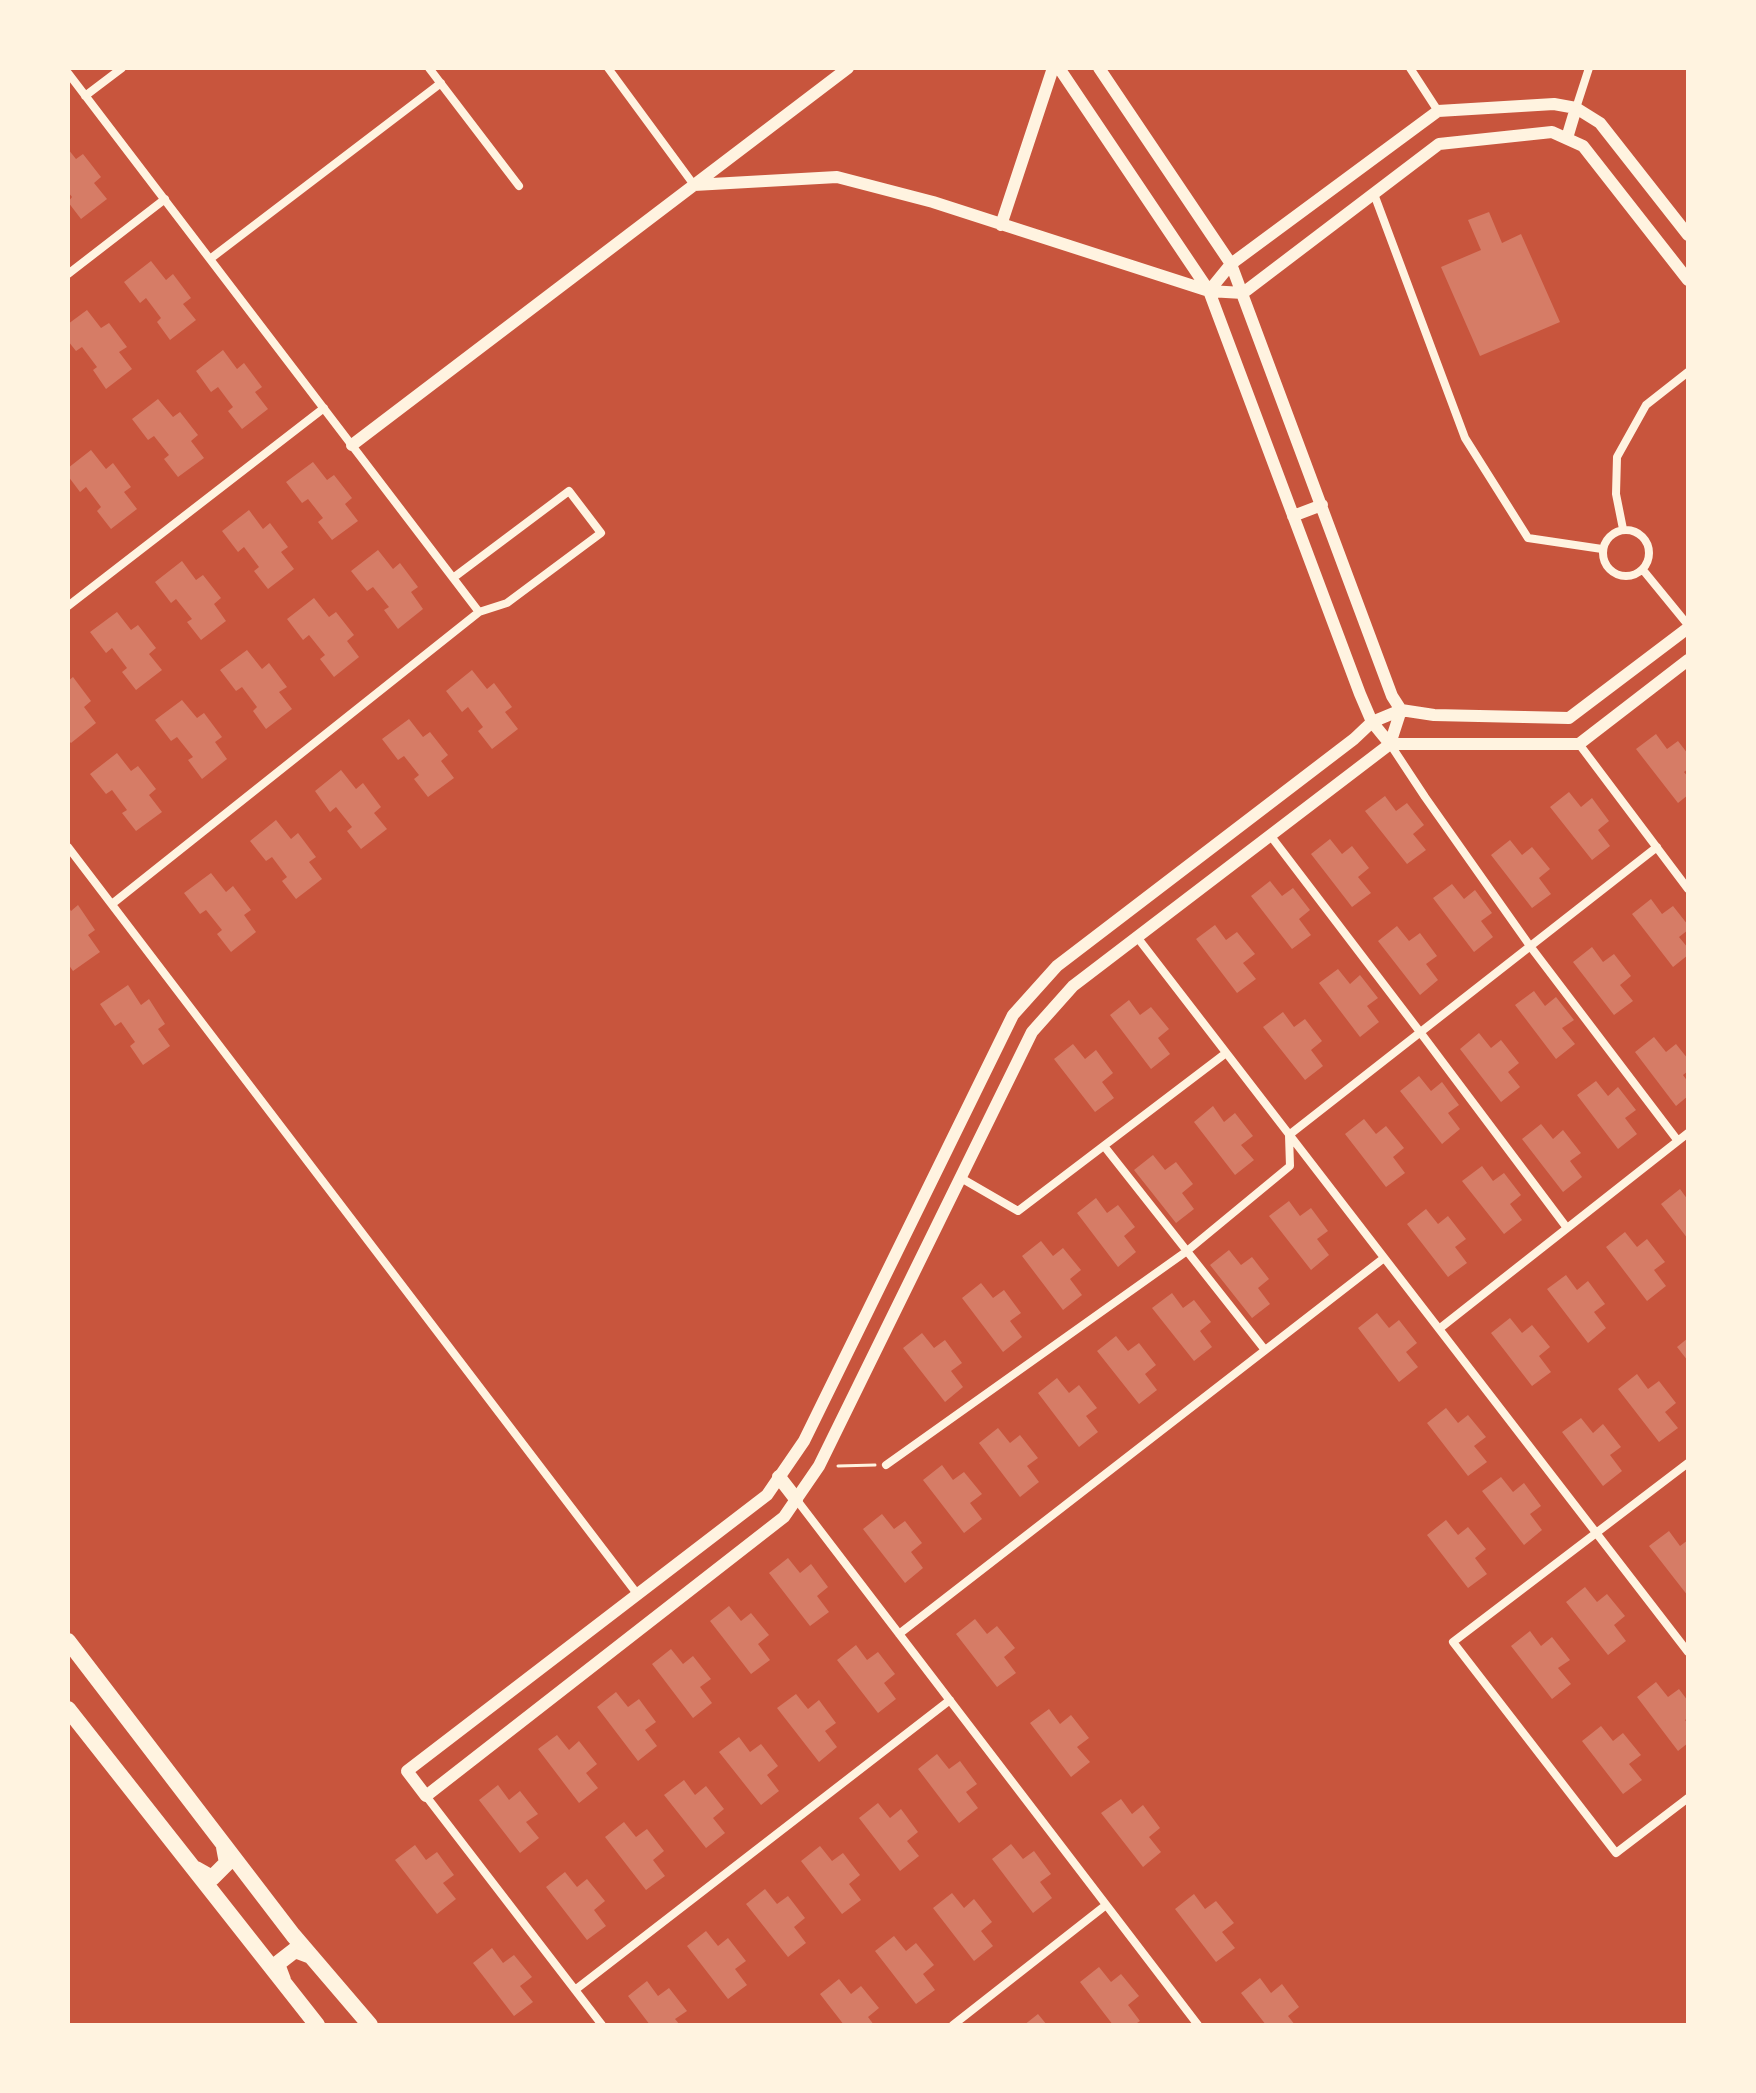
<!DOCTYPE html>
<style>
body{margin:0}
#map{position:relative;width:1756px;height:2093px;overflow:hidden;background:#c8553d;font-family:"Archivo Narrow",sans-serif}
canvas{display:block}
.frame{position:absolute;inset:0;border:70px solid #fff3e0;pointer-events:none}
</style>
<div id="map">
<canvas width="1756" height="2093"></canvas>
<div class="frame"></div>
</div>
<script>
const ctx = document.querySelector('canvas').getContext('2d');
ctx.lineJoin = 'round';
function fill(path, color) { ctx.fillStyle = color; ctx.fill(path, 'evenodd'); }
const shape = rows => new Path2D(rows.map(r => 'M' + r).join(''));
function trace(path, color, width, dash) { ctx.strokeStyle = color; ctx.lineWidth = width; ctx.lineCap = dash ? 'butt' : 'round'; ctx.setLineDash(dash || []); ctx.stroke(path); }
fill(shape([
 [68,149,76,159,83,154,101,177,94,183,107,199,81,219,68,202,72,197,68,192],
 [1489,212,1502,243,1521,234,1560,322,1480,356,1441,267,1481,250,1468,220],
 [151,261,166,280,173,274,191,298,183,304,196,320,170,340,157,322,161,318,146,298,140,303,124,282],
 [87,310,101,328,109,323,127,347,119,352,132,369,106,389,93,370,97,367,82,347,76,351,68,341,68,324],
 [223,350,237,369,244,363,262,387,255,392,268,409,242,429,228,411,233,407,218,387,211,392,196,371],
 [158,399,173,417,180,412,198,435,191,441,204,458,178,477,164,459,169,455,154,436,148,440,132,419],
 [91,450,106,469,113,463,131,487,124,492,137,509,111,529,97,511,101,507,86,487,80,492,68,476,68,468],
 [313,462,327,480,334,475,352,498,345,504,358,521,332,540,318,522,323,518,308,499,302,503,286,482],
 [249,510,263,529,270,523,288,547,281,552,294,569,268,589,254,571,259,567,244,547,238,552,222,531],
 [378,550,393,569,400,563,418,587,411,592,423,609,398,629,384,610,389,607,373,587,367,591,351,571],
 [182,561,196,580,203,575,221,598,214,604,226,621,201,640,187,622,192,619,176,599,171,603,155,582],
 [314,598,329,617,336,612,354,635,347,641,359,657,334,677,320,659,325,655,309,635,303,640,287,619],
 [117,612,131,630,138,625,156,648,149,654,162,670,136,690,122,672,127,668,112,648,106,653,90,632],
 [247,650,262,669,269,663,287,687,279,692,292,709,266,729,253,711,257,707,242,687,236,691,220,670],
 [472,670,487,689,494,683,512,707,505,712,518,729,492,749,478,731,483,727,468,707,462,712,446,691],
 [73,677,91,701,84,707,96,723,71,743,68,740,68,681],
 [182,700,197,718,204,713,222,737,215,742,227,759,202,779,188,760,193,757,177,737,171,741,155,720],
 [409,719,423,737,430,732,448,755,441,761,454,778,428,797,414,779,419,775,404,756,398,760,382,739],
 [1656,734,1667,749,1678,741,1688,754,1688,769,1684,772,1688,777,1688,795,1678,803,1636,749],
 [117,753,131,771,138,766,156,789,149,795,162,812,136,831,122,813,127,810,112,790,106,794,90,774],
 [341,770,356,789,363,783,381,807,374,813,387,829,361,849,347,831,352,827,336,807,330,812,315,791],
 [1569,792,1581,807,1592,798,1609,821,1598,830,1610,846,1592,860,1550,807],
 [1385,796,1396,811,1407,803,1424,825,1413,834,1426,850,1407,864,1365,811],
 [276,820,291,839,298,833,316,857,309,862,322,879,296,899,282,881,287,877,272,857,266,861,250,841],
 [1330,839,1342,854,1352,846,1369,868,1358,877,1371,893,1352,907,1311,854],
 [1510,840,1522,855,1532,847,1550,869,1539,878,1551,894,1532,908,1491,855],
 [211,873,226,892,233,886,251,910,244,915,256,932,231,952,217,934,222,930,206,910,200,914,184,893],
 [1270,881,1282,896,1293,888,1310,910,1299,919,1311,935,1292,949,1251,896],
 [1452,884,1464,899,1475,890,1492,913,1481,921,1493,937,1474,952,1433,898],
 [1651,899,1662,914,1673,906,1688,925,1688,930,1679,937,1688,948,1688,955,1673,967,1632,914],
 [78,905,95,930,88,935,100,952,73,971,68,964,68,906,71,911],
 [1215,925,1226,940,1237,932,1255,954,1243,963,1256,979,1237,993,1196,939],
 [1397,926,1409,941,1420,933,1437,956,1426,964,1438,980,1420,995,1378,941],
 [1592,947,1603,962,1614,954,1631,976,1620,985,1633,1001,1614,1015,1573,962],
 [1338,969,1350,984,1360,975,1378,998,1367,1006,1379,1022,1360,1037,1319,983],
 [128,985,141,1005,149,999,165,1024,158,1029,170,1046,143,1065,130,1046,135,1042,121,1022,115,1026,100,1004],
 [1534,991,1545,1006,1556,997,1574,1020,1562,1028,1575,1044,1556,1059,1515,1005],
 [1129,1000,1140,1015,1151,1007,1169,1029,1158,1038,1170,1054,1151,1069,1110,1015],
 [1283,1012,1294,1027,1305,1019,1322,1041,1311,1050,1323,1066,1305,1080,1263,1027],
 [1479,1033,1491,1048,1501,1040,1519,1063,1508,1072,1520,1087,1501,1102,1460,1049],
 [1654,1037,1666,1052,1676,1044,1688,1059,1688,1071,1683,1075,1688,1082,1688,1096,1676,1106,1635,1052],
 [1073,1044,1085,1059,1096,1050,1113,1073,1102,1082,1114,1098,1095,1112,1054,1059],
 [1419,1076,1431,1091,1442,1082,1459,1105,1448,1113,1460,1129,1442,1144,1400,1091],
 [1596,1081,1608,1096,1618,1087,1636,1110,1625,1118,1637,1134,1618,1149,1577,1095],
 [1213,1106,1224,1122,1235,1113,1253,1136,1241,1145,1254,1160,1235,1175,1194,1122],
 [1364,1119,1376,1134,1386,1126,1404,1148,1393,1157,1405,1173,1386,1187,1345,1134],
 [1541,1124,1553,1139,1563,1130,1581,1153,1570,1161,1582,1177,1563,1192,1522,1139],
 [1153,1155,1165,1170,1176,1162,1193,1184,1182,1193,1194,1209,1176,1223,1134,1170],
 [1482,1166,1493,1181,1504,1173,1521,1195,1510,1204,1522,1220,1504,1234,1462,1181],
 [1680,1189,1688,1200,1688,1239,1661,1204],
 [1096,1198,1107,1213,1118,1205,1135,1227,1124,1236,1136,1252,1118,1267,1077,1213],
 [1289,1201,1300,1216,1311,1208,1328,1231,1317,1239,1329,1255,1311,1270,1269,1216],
 [1426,1209,1438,1224,1448,1216,1466,1239,1455,1247,1467,1263,1448,1277,1407,1224],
 [1625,1232,1637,1247,1647,1239,1665,1262,1654,1270,1666,1286,1647,1301,1606,1247],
 [1041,1241,1053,1256,1063,1248,1081,1270,1070,1279,1082,1295,1063,1310,1022,1256],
 [1229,1250,1241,1265,1252,1257,1269,1279,1258,1288,1270,1304,1252,1318,1210,1265],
 [1566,1275,1577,1290,1588,1281,1605,1304,1594,1312,1606,1328,1588,1343,1547,1289],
 [981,1283,993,1298,1004,1290,1021,1313,1010,1321,1022,1337,1003,1352,962,1298],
 [1172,1293,1183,1308,1194,1300,1211,1322,1200,1331,1212,1347,1194,1361,1152,1308],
 [1377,1313,1389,1328,1399,1320,1417,1343,1406,1352,1418,1367,1399,1382,1358,1328],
 [1510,1318,1522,1333,1532,1325,1550,1347,1539,1356,1551,1372,1532,1386,1491,1333],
 [922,1333,934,1348,945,1340,962,1363,951,1371,963,1387,945,1402,903,1348],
 [1116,1336,1128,1351,1139,1343,1156,1365,1145,1374,1157,1390,1139,1404,1097,1351],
 [1688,1338,1688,1361,1677,1347],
 [1637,1374,1648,1389,1659,1381,1676,1403,1665,1412,1678,1428,1659,1442,1618,1389],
 [1057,1378,1069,1393,1079,1385,1097,1408,1086,1416,1098,1432,1079,1447,1038,1393],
 [1446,1408,1458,1423,1468,1415,1486,1437,1474,1446,1487,1462,1468,1476,1427,1423],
 [1581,1418,1593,1433,1603,1424,1621,1447,1610,1455,1622,1471,1603,1486,1562,1432],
 [998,1428,1010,1443,1020,1435,1038,1458,1027,1466,1039,1482,1020,1497,979,1443],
 [942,1465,953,1480,964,1472,982,1494,970,1503,982,1519,964,1533,923,1480],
 [1501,1477,1513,1492,1524,1483,1541,1506,1530,1514,1542,1530,1524,1545,1482,1491],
 [882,1514,894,1529,905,1521,922,1543,911,1552,923,1568,905,1583,863,1529],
 [1446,1520,1458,1535,1468,1527,1486,1549,1475,1558,1487,1574,1468,1588,1427,1535],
 [1669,1531,1680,1546,1688,1540,1688,1596,1649,1546],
 [788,1558,800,1573,811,1564,828,1587,817,1596,829,1612,810,1626,769,1573],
 [1585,1587,1597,1602,1607,1594,1625,1616,1614,1625,1626,1641,1608,1655,1566,1602],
 [729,1606,741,1621,751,1613,769,1635,758,1644,770,1660,751,1674,710,1621],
 [975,1619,987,1634,997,1626,1015,1648,1004,1657,1016,1673,997,1687,956,1634],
 [1530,1631,1541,1646,1552,1637,1570,1660,1558,1668,1571,1684,1552,1699,1511,1646],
 [856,1645,867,1660,878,1652,895,1674,884,1683,896,1699,878,1713,837,1660],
 [671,1649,683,1664,693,1656,711,1679,700,1687,712,1703,693,1718,652,1664],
 [1656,1682,1668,1697,1679,1689,1688,1701,1688,1718,1685,1720,1688,1724,1688,1743,1678,1751,1637,1697],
 [616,1692,628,1707,639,1699,656,1722,645,1730,657,1746,638,1761,597,1707],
 [796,1694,808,1709,819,1700,836,1723,825,1731,837,1747,819,1762,777,1708],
 [1049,1709,1060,1724,1071,1715,1089,1738,1077,1747,1090,1762,1071,1777,1030,1723],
 [1601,1726,1613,1741,1623,1733,1641,1755,1629,1764,1642,1780,1623,1794,1582,1741],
 [557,1735,569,1750,579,1741,597,1764,586,1773,598,1788,579,1803,538,1749],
 [739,1737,750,1752,761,1744,778,1766,767,1775,779,1791,761,1805,719,1752],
 [937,1754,949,1769,960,1761,977,1784,966,1792,978,1808,959,1823,918,1769],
 [684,1780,695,1795,706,1786,724,1809,713,1818,725,1833,706,1848,664,1795],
 [498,1785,509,1800,520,1791,538,1814,526,1822,539,1838,520,1853,479,1800],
 [1121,1799,1132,1814,1143,1805,1160,1828,1149,1837,1161,1852,1143,1867,1101,1813],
 [878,1803,890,1818,901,1809,918,1832,907,1841,919,1856,900,1871,859,1818],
 [624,1822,636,1837,647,1829,664,1851,653,1860,665,1876,646,1890,605,1837],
 [1011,1844,1023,1859,1034,1851,1051,1874,1040,1882,1052,1898,1033,1913,992,1859],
 [415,1845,426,1860,437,1852,454,1875,443,1883,456,1899,437,1914,395,1860],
 [820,1846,832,1861,843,1853,860,1875,849,1884,861,1900,842,1914,801,1861],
 [565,1872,577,1887,587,1879,605,1901,594,1910,606,1926,587,1940,546,1887],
 [765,1889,777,1904,788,1896,805,1918,794,1927,806,1943,788,1957,746,1904],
 [952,1893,964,1908,974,1899,992,1922,981,1931,993,1946,974,1961,933,1908],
 [1194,1894,1205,1909,1216,1901,1234,1923,1222,1932,1235,1948,1216,1962,1175,1909],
 [706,1931,718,1946,728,1938,746,1961,735,1969,747,1985,728,1999,687,1946],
 [894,1936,906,1951,916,1943,934,1965,923,1974,935,1990,916,2004,875,1951],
 [492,1948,503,1963,514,1955,532,1977,520,1986,533,2002,514,2016,473,1963],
 [1099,1967,1111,1982,1121,1974,1139,1996,1128,2005,1140,2021,1134,2025,1113,2025,1080,1982],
 [1260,1978,1271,1993,1282,1984,1299,2007,1288,2016,1295,2025,1266,2025,1241,1993],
 [839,1979,851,1994,861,1986,879,2008,868,2017,874,2025,844,2025,820,1994],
 [647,1981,658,1996,669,1988,687,2011,675,2019,680,2025,650,2025,628,1996],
 [1038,2014,1047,2025,1024,2025]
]), '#d67c66');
trace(shape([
 [838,1466,875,1465]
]), '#fff3e0', 3);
trace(shape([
 [429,68,519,186],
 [608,68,694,185],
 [1410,68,1438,111],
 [68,73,479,612,112,904],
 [85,96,122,68],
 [1576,108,1589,68],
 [1374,194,1465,438,1528,538,1602,549],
 [210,259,441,83],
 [68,274,165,199],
 [1623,529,1616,494,1617,457,1646,405,1688,372],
 '1603 553a23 23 0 1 1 46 0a23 23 0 1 1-46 0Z',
 [1643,570,1688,625],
 [453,578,569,491,601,533,507,603,479,612],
 [68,606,324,408],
 [1390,744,1425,797,1530,946,1678,1141],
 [1579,744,1688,889],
 [1270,835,1420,1032,1567,1228],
 [68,847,638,1595],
 [1137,937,1688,1652],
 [1104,1146,1265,1350],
 [961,1178,1018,1211,1226,1053],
 [1439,1329,1688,1133],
 [1688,1463,1453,1642,1616,1853,1688,1798],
 [886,1465,1187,1251,1290,1166,1289,1135,1657,847],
 [796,1499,1198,2025],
 [899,1634,1384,1258],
 [426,1796,602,2025],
 [575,1990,950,1700],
 [953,2025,1106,1905]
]), '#fff3e0', 8);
trace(shape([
 [1059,68,1209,291,1360,694,1372,722,1390,744],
 [1099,68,1231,264,1392,696,1401,710,1390,744],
 [1567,138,1576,108],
 [694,185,837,177,933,202,1209,291,1243,293,1439,144,1552,132,1583,146,1688,280],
 [1001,225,1053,68],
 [1209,291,1231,264,1438,111,1554,104,1576,108,1600,123,1688,235],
 [352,445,848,68],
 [1293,516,1322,505],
 [1390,744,1073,986,1032,1032,819,1466,784,1517,426,1796,407,1771,767,1495,804,1441,1013,1015,1057,966,1354,739,1372,722,1401,710,1434,715,1569,718,1688,628],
 [1390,744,1579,744,1688,660]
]), '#fff3e0', 12);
trace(shape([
 [779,1477,796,1499]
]), '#fff3e0', 14);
trace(shape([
 [68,1641,293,1935,370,2025],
 [68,1709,317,2025],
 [196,1869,212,1878,227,1863,224,1847],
 [283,1980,277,1964,295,1950,311,1956]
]), '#fff3e0', 16);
</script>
